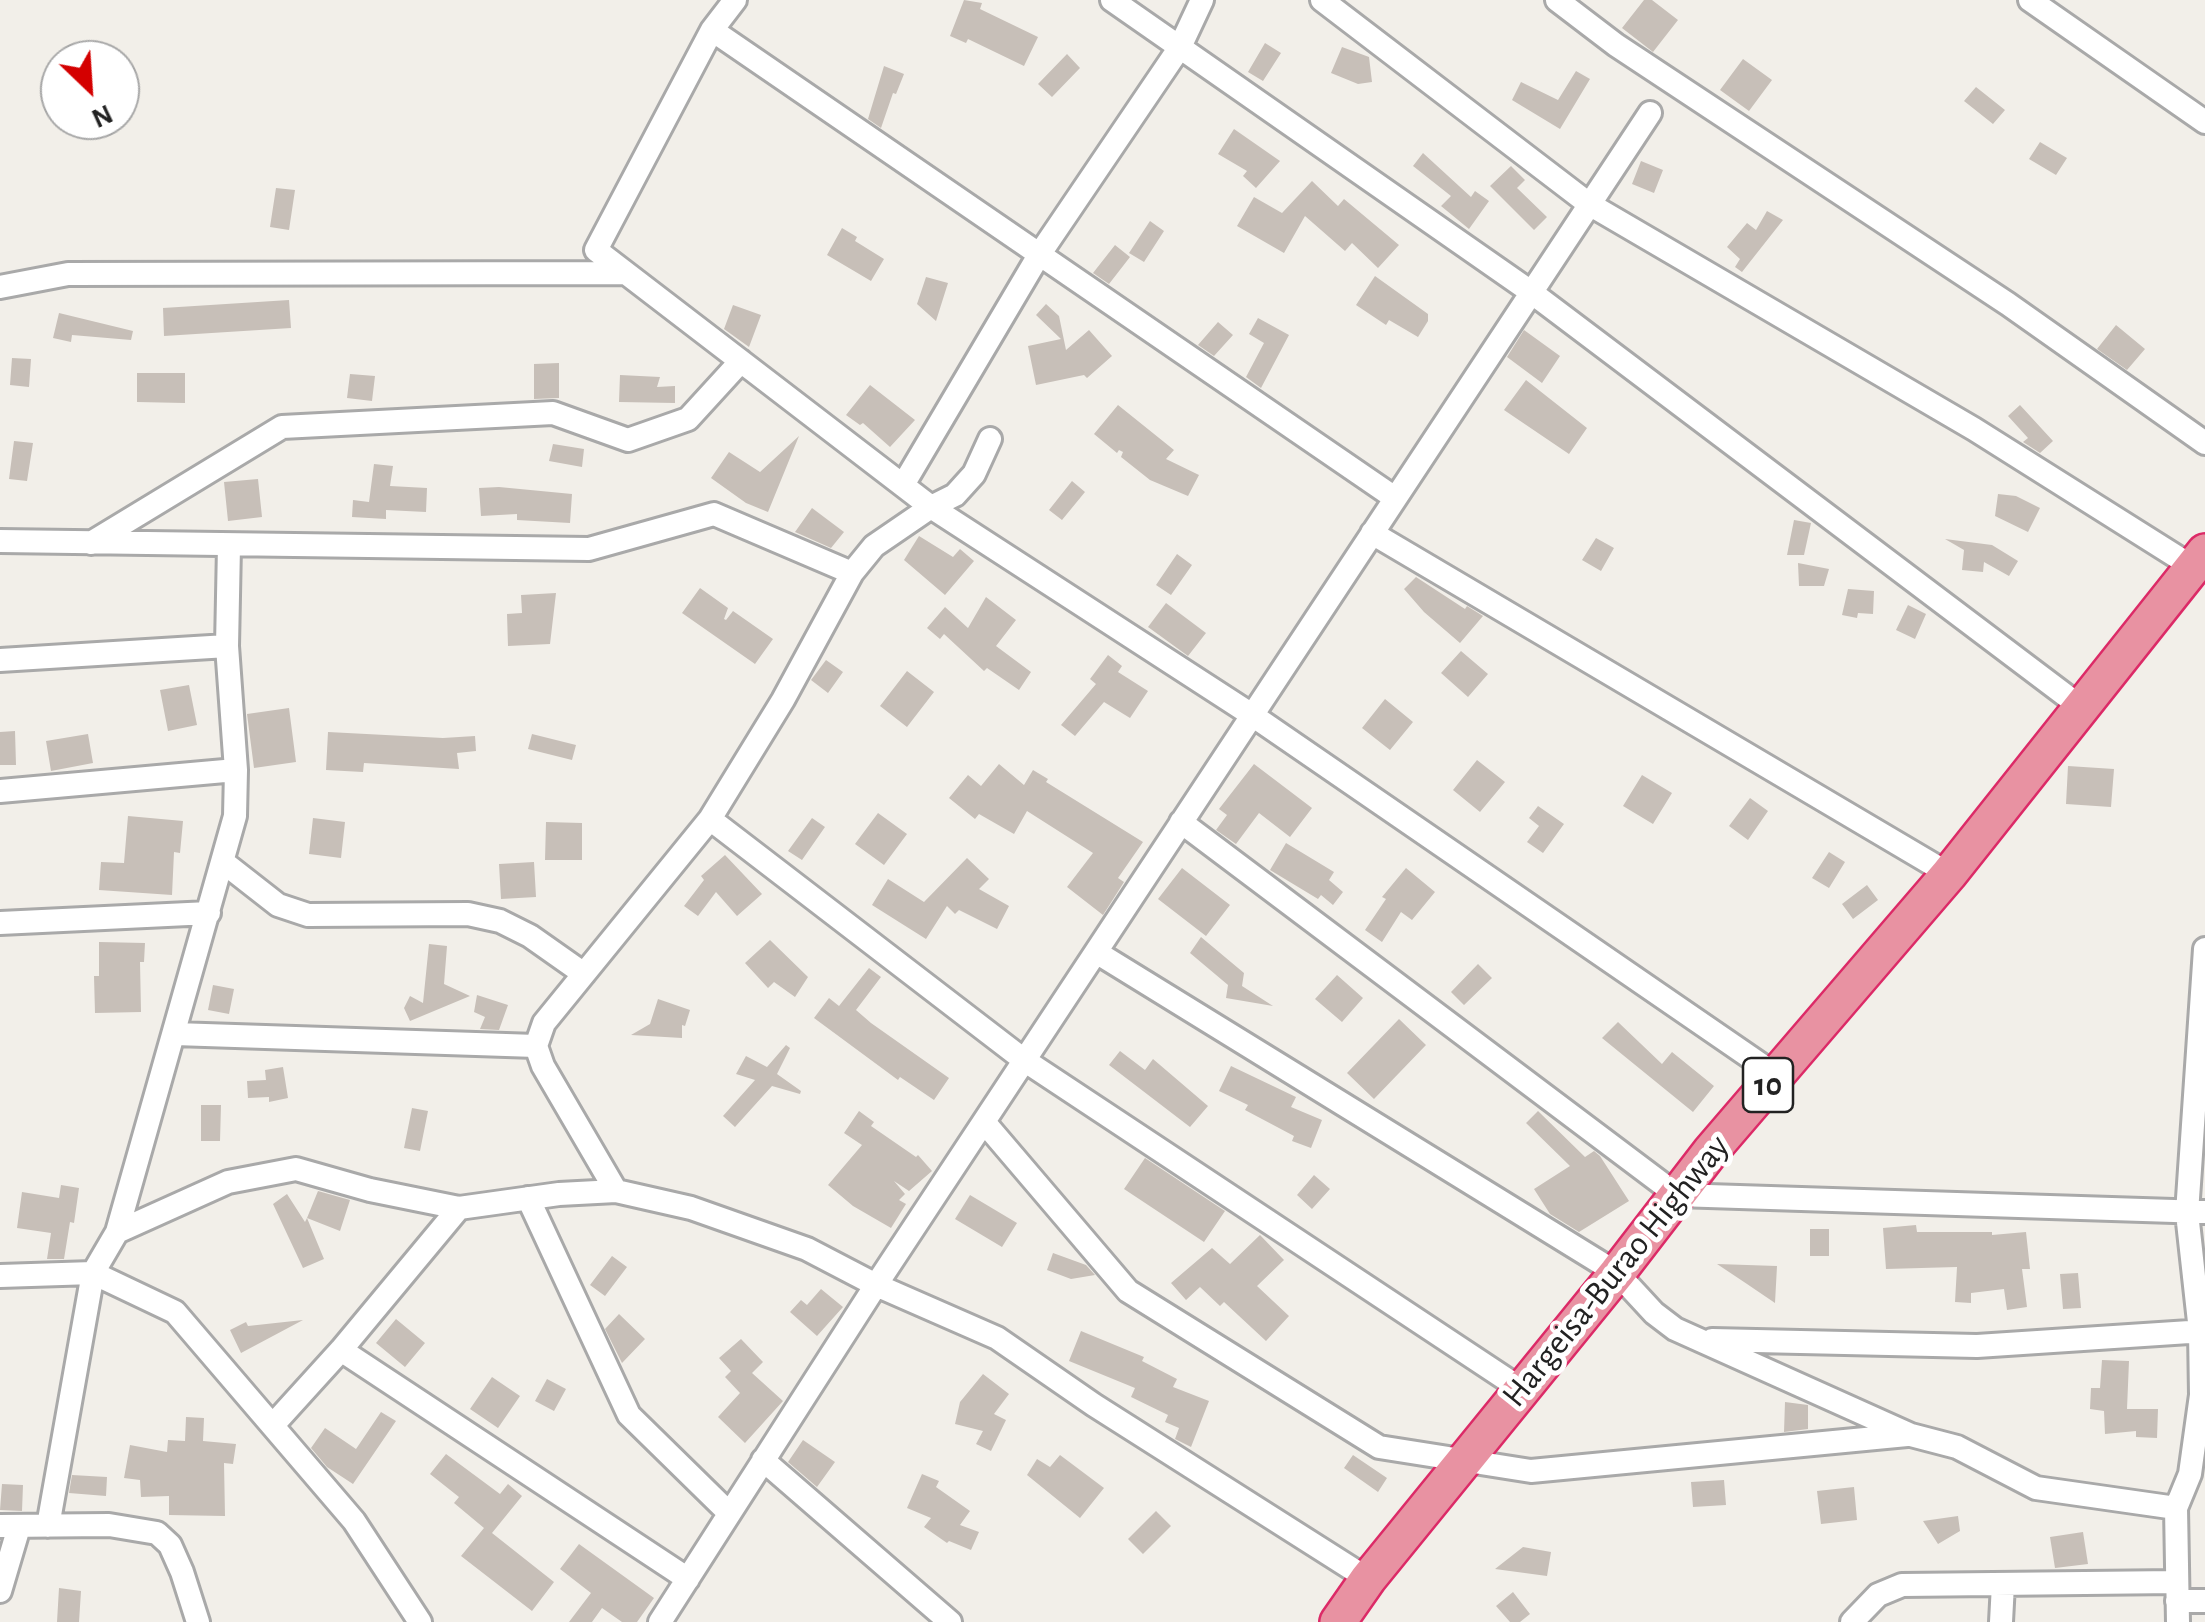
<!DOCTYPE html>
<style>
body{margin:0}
#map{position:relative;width:2205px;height:1622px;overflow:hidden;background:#f2efe9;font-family:"Alegreya Sans",sans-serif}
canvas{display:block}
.north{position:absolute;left:40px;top:40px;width:100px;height:100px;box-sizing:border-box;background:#fff;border:2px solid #a7a7a7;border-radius:50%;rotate:155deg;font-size:28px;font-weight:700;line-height:40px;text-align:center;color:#222}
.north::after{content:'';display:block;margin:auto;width:35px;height:45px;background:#d40000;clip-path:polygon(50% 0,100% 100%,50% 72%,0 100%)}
</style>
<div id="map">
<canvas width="2205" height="1622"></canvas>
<div class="north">N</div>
</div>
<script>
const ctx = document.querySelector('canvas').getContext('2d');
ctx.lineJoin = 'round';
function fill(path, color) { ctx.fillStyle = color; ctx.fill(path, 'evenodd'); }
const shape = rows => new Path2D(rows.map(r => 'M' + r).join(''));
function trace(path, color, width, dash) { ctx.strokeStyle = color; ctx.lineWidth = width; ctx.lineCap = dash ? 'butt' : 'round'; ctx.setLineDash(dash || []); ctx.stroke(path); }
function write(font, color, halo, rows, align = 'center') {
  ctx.font = font + ' "Alegreya Sans",sans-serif'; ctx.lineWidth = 10; ctx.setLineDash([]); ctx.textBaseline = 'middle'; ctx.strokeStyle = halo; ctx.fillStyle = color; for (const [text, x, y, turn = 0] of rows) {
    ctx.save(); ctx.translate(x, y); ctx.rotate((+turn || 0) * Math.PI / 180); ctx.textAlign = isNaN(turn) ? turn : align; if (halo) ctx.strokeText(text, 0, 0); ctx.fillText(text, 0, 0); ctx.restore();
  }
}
fill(shape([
 [964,0,982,3,980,9,1038,37,1024,66,968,39,966,43,950,36],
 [1644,0,1652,0,1678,20,1653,52,1622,28],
 [1265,43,1281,53,1263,81,1248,72],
 [1342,47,1369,57,1372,82,1358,84,1331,73],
 [1067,54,1080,68,1052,97,1038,84],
 [1743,59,1772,80,1749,111,1720,90],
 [884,66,904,74,896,94,893,93,881,128,868,119],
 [1576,71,1590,79,1560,129,1512,100,1521,82,1558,100],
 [1976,87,2005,110,1993,124,1964,101],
 [1234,129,1280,161,1256,188,1243,176,1247,171,1218,154],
 [2040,142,2067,158,2056,175,2029,159],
 [1423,153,1471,197,1475,191,1489,201,1469,229,1441,206,1451,196,1413,166],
 [1641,161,1663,170,1654,193,1632,184],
 [1511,166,1525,180,1517,188,1547,217,1534,230,1490,186],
 [1312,181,1338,206,1344,199,1399,245,1378,268,1352,243,1345,251,1305,216,1284,253,1237,226,1254,197,1282,213],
 [276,188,295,190,289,230,270,227],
 [1767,211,1783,220,1742,272,1735,267,1740,259,1727,247,1747,223,1756,230],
 [1150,221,1164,231,1144,262,1129,253],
 [842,228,857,237,855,241,884,259,871,281,827,255],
 [1115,245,1130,257,1109,284,1093,273],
 [1375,276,1428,314,1428,321,1418,337,1389,320,1386,325,1356,305],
 [926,277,948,283,936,321,917,304],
 [289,300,291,328,164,336,163,308],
 [1046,304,1059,316,1066,350,1089,330,1112,356,1087,378,1084,375,1036,385,1028,346,1061,339,1036,315],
 [733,305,761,315,749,347,724,329],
 [59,313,133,331,131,340,72,335,71,342,53,338],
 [1258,318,1289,335,1261,388,1246,377,1264,343,1249,334],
 [1218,322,1233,335,1214,356,1198,345],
 [2116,325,2145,349,2127,370,2097,349],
 [1524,330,1560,356,1542,383,1507,357],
 [12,358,31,359,29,387,10,385],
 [559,363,559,398,534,399,534,364],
 [137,373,185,373,185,403,137,402],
 [350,374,375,376,372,401,347,398],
 [620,375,660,377,657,387,675,386,675,403,619,402],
 [1526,380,1587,428,1569,454,1504,410],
 [870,385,915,420,890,447,863,423,860,425,846,415],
 [1118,405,1174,450,1166,459,1199,475,1188,496,1150,480,1121,457,1123,452,1119,450,1117,453,1094,434],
 [2020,405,2053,441,2040,453,2023,442,2028,438,2008,416],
 [799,436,768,512,746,503,711,478,729,452,760,472],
 [14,441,33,443,27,481,9,479],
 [553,444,584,449,582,467,549,461],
 [374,464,393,466,390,486,427,488,426,512,386,510,386,519,352,517,353,500,369,502],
 [258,479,262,517,228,521,224,482],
 [1072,481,1085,492,1062,520,1049,510],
 [499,487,572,494,570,523,517,520,517,514,481,516,479,488],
 [1998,494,2016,496,2040,508,2028,532,1995,516],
 [812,508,844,532,831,548,795,532],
 [1794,520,1811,523,1804,555,1787,555],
 [919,536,953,557,960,549,974,561,945,595,904,560],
 [1596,538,1614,548,1601,571,1582,560],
 [1945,539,1992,545,2018,561,2009,576,1984,562,1983,572,1962,570,1964,550],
 [1177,554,1192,565,1171,595,1156,585],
 [1798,563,1829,569,1824,586,1799,586],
 [1416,577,1465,609,1467,606,1483,616,1460,643,1424,612,1404,589],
 [700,588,728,608,724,619,726,620,733,611,773,639,755,664,682,613],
 [1848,589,1874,591,1873,614,1858,613,1857,618,1842,615],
 [556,593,550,644,508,646,507,614,522,613,521,595],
 [986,597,1016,620,996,646,1031,672,1019,690,987,668,984,671,944,634,940,639,927,628,945,607,968,628],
 [1166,603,1206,633,1188,656,1148,627],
 [1908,605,1926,614,1915,639,1896,630],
 [1461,651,1488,674,1468,697,1441,673],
 [1108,655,1122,666,1118,672,1148,691,1130,718,1104,702,1075,736,1061,725,1096,684,1090,679],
 [826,660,843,672,828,693,811,680],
 [907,671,934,692,907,727,880,706],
 [189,685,197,725,168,731,160,690],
 [1385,699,1413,722,1390,750,1362,728],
 [289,708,296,762,254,768,247,714],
 [15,731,16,765,0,765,0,732],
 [328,732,443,738,475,736,476,751,457,753,459,769,364,763,363,772,326,770],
 [88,734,93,763,51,771,46,741],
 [532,734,576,745,572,760,528,749],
 [1477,760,1505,782,1480,812,1453,790],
 [999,764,1024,785,1033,770,1048,779,1046,782,1143,842,1118,878,1124,882,1103,915,1067,887,1093,853,1027,811,1014,834,979,814,975,819,949,798,968,775,981,786],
 [1254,764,1312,808,1290,837,1259,813,1236,844,1216,830,1227,815,1219,809],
 [2068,766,2114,769,2111,807,2066,804],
 [1642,775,1672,793,1653,824,1623,806],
 [1750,798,1768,811,1748,840,1729,826],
 [1538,806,1564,824,1543,853,1527,842,1539,826,1529,818],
 [878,813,907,834,884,865,855,844],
 [128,816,183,821,180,853,174,852,172,895,99,890,101,862,124,863],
 [313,818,345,822,341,858,309,854],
 [812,818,825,827,802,860,788,851],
 [546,822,582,823,582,860,545,860],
 [1286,843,1334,872,1329,880,1343,892,1333,905,1321,895,1318,899,1270,870],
 [1829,852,1845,862,1829,888,1812,878],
 [725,855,762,894,737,916,716,892,698,916,684,906,704,880,701,876],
 [967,858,989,879,979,889,1009,906,997,929,959,910,955,914,947,906,926,939,872,905,888,879,924,902],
 [534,862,536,897,501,899,499,864],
 [1182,868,1230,905,1206,936,1158,899],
 [1406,868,1435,892,1412,920,1401,912,1382,942,1365,930,1386,899,1382,897],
 [1867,885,1878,900,1853,919,1842,904],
 [1201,937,1244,973,1242,986,1273,1006,1226,998,1228,985,1190,953],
 [770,940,808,977,795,997,774,982,768,988,745,963],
 [99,942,145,943,144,962,140,962,141,1012,95,1013,94,976,99,976],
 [429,944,447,946,444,984,470,996,410,1021,404,1008,410,996,423,1003],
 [1478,964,1492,978,1464,1005,1451,992],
 [869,968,881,977,856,1010,871,1023,949,1078,934,1100,900,1077,898,1080,814,1018,829,998,839,1006],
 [1337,975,1363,998,1342,1022,1315,999],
 [213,985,234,989,229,1014,208,1010],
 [477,995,508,1005,499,1030,480,1029,485,1017,474,1012],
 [658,999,690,1010,685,1026,682,1025,682,1038,631,1035,650,1024],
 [1399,1019,1426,1045,1374,1099,1347,1073],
 [1618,1022,1662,1064,1672,1052,1714,1086,1693,1112,1602,1038],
 [786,1045,790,1048,777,1074,801,1091,800,1094,772,1086,735,1127,723,1116,755,1080,736,1074,746,1056,767,1067],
 [1120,1051,1145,1070,1153,1059,1208,1106,1190,1127,1109,1065],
 [1231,1066,1296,1097,1291,1107,1322,1120,1311,1148,1292,1141,1294,1136,1245,1110,1248,1105,1219,1091],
 [283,1067,288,1098,269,1102,269,1097,248,1098,247,1081,266,1080,265,1070],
 [201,1105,221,1105,220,1141,201,1141],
 [412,1108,428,1111,420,1151,404,1148],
 [859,1111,874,1122,871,1126,916,1157,918,1155,932,1171,909,1191,894,1181,905,1194,899,1200,906,1204,891,1228,853,1206,828,1185,862,1145,844,1133],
 [1538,1111,1585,1157,1594,1151,1600,1156,1629,1201,1579,1232,1550,1214,1534,1189,1570,1166,1526,1123],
 [1145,1158,1225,1211,1204,1242,1124,1189],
 [1314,1175,1330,1189,1312,1209,1297,1195],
 [61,1185,79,1188,74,1223,70,1222,64,1259,47,1259,51,1233,17,1228,22,1192,59,1198],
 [318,1191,350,1200,340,1231,307,1218],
 [287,1194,305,1222,307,1218,324,1259,303,1268,273,1204],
 [970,1195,1017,1223,1002,1247,955,1219],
 [1916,1225,1917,1232,1992,1232,1992,1235,2026,1232,2030,1269,2022,1269,2027,1307,2007,1310,2004,1289,1971,1293,1971,1303,1955,1302,1957,1267,1886,1269,1883,1228],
 [1810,1229,1829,1229,1829,1256,1810,1256],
 [1260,1235,1284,1260,1257,1286,1289,1316,1266,1341,1224,1302,1220,1306,1200,1287,1186,1300,1171,1283,1212,1248,1230,1264],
 [1053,1253,1086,1265,1095,1275,1071,1279,1047,1270],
 [612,1256,627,1267,605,1296,590,1285],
 [1717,1264,1777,1266,1775,1303,1747,1284],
 [2078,1273,2081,1308,2063,1309,2060,1274],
 [821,1289,843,1307,817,1336,790,1312,801,1300,807,1305],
 [619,1314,645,1339,622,1363,605,1329],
 [396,1319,425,1343,405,1367,376,1343],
 [303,1320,241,1353,230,1330,246,1322,248,1326],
 [1081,1331,1144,1357,1142,1361,1177,1379,1173,1387,1209,1401,1191,1447,1175,1439,1179,1428,1165,1422,1168,1415,1131,1397,1135,1388,1069,1361],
 [741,1339,763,1362,752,1373,783,1401,745,1443,718,1417,740,1393,725,1377,731,1371,719,1358],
 [2102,1360,2129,1361,2127,1409,2158,1409,2157,1438,2136,1437,2136,1431,2105,1434,2104,1411,2090,1409,2091,1388,2100,1388],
 [983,1374,1009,1394,994,1414,1006,1420,991,1451,976,1444,983,1431,955,1424,960,1402],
 [492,1377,520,1396,498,1428,470,1409],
 [547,1379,566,1389,554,1411,535,1401],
 [1785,1402,1808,1405,1808,1429,1784,1432],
 [381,1412,396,1421,353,1484,327,1467,311,1448,325,1428,356,1449],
 [186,1417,204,1418,203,1441,236,1444,233,1464,224,1463,225,1516,169,1515,169,1496,141,1497,140,1480,124,1478,130,1445,167,1452,168,1440,185,1441],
 [803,1440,835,1462,817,1487,788,1462],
 [446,1454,500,1494,508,1484,522,1496,492,1533,554,1582,532,1611,461,1556,484,1528,454,1503,459,1497,430,1474],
 [1060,1455,1104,1488,1080,1518,1027,1475,1037,1459,1050,1467],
 [1353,1455,1387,1478,1378,1492,1344,1468],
 [922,1474,939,1481,936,1487,970,1511,960,1525,979,1532,971,1550,949,1541,947,1543,924,1527,931,1518,907,1508],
 [72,1475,107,1477,106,1496,69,1493],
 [1724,1480,1726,1505,1693,1507,1691,1482],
 [2,1484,23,1485,22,1511,0,1510],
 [1854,1487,1857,1520,1821,1524,1817,1491],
 [1156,1511,1171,1526,1143,1554,1128,1539],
 [1958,1516,1960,1531,1938,1544,1923,1521],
 [2083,1532,2088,1564,2055,1568,2050,1537],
 [579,1544,654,1598,637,1622,622,1622,602,1608,592,1622,569,1622,591,1593,560,1569],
 [1523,1547,1551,1552,1547,1576,1495,1569],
 [59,1588,81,1591,79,1622,57,1622],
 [1513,1592,1530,1614,1520,1622,1510,1622,1496,1606]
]), '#c7bfb8');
const minor = shape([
 [735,0,712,30,596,250,931,507,1252,715,1776,1075],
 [1112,0,1531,292,2081,707],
 [1322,0,1589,204,1974,429,2193,567],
 [1557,0,1616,45,2008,304,2205,443],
 [2030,0,2205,122],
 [712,30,1395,498],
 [0,287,68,274,625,273],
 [903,485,1039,255,1180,47,1202,0],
 [1372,533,1949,874],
 [0,541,589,549,714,514,852,573],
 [91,543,282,427,553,413,628,440,688,419,741,361],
 [227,646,229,546],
 [0,660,227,646,236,770,235,816,117,1232],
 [0,791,236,770],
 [710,819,1024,1060,1521,1389],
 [1181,822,1677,1195,2205,1212],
 [223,862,278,905,308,915,468,914,500,921,530,936,584,974],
 [0,923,209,913],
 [1096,952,1617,1273,1654,1313,1675,1329,1911,1435,1957,1447,2036,1488,2176,1508],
 [175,1034,536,1046],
 [984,1122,1128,1291,1379,1447,1531,1471,1907,1435],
 [616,1191,543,1066,536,1046,544,1023,710,819,783,700,852,573,874,546,931,507,955,495,974,474,990,439],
 [528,1198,629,1415,729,1513],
 [0,1276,93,1273,48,1526],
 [1712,1340,1977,1346,2205,1331],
 [341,1350,688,1579],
 [273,1425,341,1350,459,1208],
 [763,1460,950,1622],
 [0,1526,109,1525,157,1533,170,1545,182,1572,198,1622],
 [0,1591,19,1527],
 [2177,1601,2205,1601],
 [420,1622,354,1521,175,1312,93,1273,117,1232,228,1182,296,1169,370,1190,459,1208,559,1194,616,1191,691,1208,807,1249,876,1285,997,1338,1094,1405,1368,1579],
 [660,1622,876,1285,1650,113],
 [1852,1622,1878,1595,1902,1585,2176,1582],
 [2001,1622,2003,1584],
 [2178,1622,2176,1508,2190,1474,2201,1395,2200,1331,2187,1213,2205,949]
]);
const highway = shape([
 [1338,1622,1368,1579,1617,1273,1711,1151,1949,874,2205,552]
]);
trace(minor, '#a9a9a9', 28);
trace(highway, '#dc2a67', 40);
trace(minor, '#fff', 22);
trace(highway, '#e892a2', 35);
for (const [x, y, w] of [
 [1768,1085,50]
]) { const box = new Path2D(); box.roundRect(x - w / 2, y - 27, w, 54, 8); ctx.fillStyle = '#fff'; ctx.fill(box); trace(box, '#222', 2.5); }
write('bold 32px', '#222', null, [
 ["10",1768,1085]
]);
write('35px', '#222', '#fff', [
 ["Hargeisa-Burao Highway",1616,1271,-51]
]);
</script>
